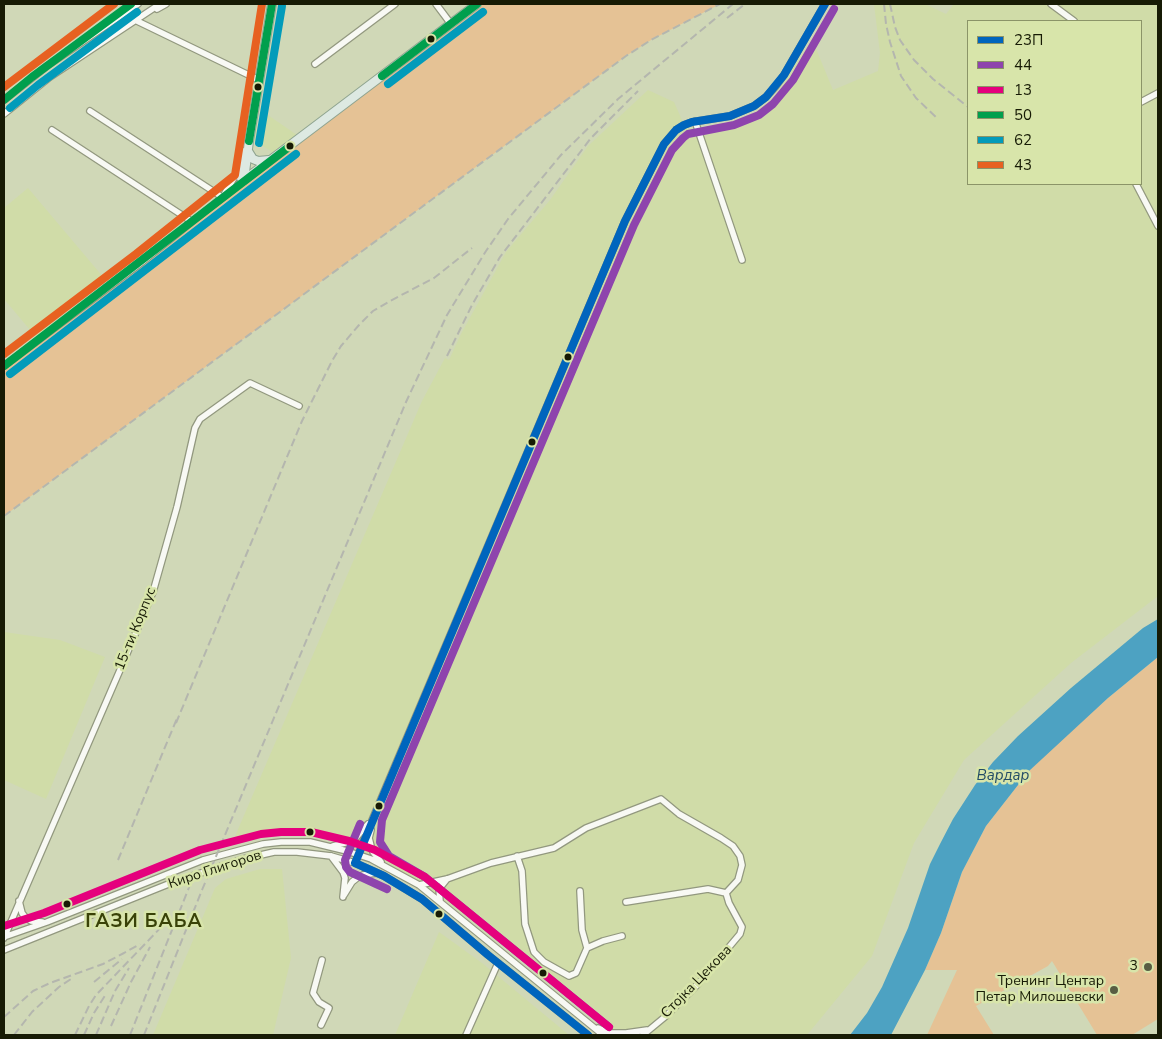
<!DOCTYPE html>
<meta charset="utf-8">
<style>
body{margin:0}
#map{position:relative;width:1162px;height:1039px;overflow:hidden;background:#d0d8b7;font-family:"Nunito Sans",sans-serif}
canvas{display:block}
.frame{position:absolute;inset:0;border:5px solid #171b05;pointer-events:none}
.legend{position:absolute;left:967px;top:20px;width:175px;height:165px;box-sizing:border-box;background:#d8e5aa;border:1px solid #8b9468;margin:0;padding:6px 9px;list-style:none;font-size:15px;color:#171b05}
.legend li{display:flex;align-items:center;gap:10px;height:25px}
.legend b{width:25px;border:1px solid #8b9468}
</style>
<div id="map">
<canvas width="1162" height="1039"></canvas>
<div class="frame"></div>
<ul class="legend">
<li><b style="height:6px;background:#0065bd"></b>23П</li>
<li><b style="height:6px;background:#8e44ad"></b>44</li>
<li><b style="height:6px;background:#e5007d"></b>13</li>
<li><b style="height:6px;background:#019f4d"></b>50</li>
<li><b style="height:6px;background:#029bba"></b>62</li>
<li><b style="height:6px;background:#e76121"></b>43</li>
</ul>
</div>
<script>
const ctx = document.querySelector('canvas').getContext('2d');
ctx.lineJoin = 'round';
function fill(path, color) { ctx.fillStyle = color; ctx.fill(path, 'evenodd'); }
const shape = rows => new Path2D(rows.map(r => 'M' + r).join(''));
function trace(path, color, width, dash) { ctx.strokeStyle = color; ctx.lineWidth = width; ctx.lineCap = dash ? 'butt' : 'round'; ctx.setLineDash(dash || []); ctx.stroke(path); }
function write(font, color, halo, rows, align = 'center') {
  ctx.font = font + ' "Nunito Sans",sans-serif'; ctx.lineWidth = 5; ctx.setLineDash([]); ctx.textBaseline = 'middle'; ctx.strokeStyle = halo; ctx.fillStyle = color; for (const [text, x, y, turn = 0] of rows) {
    ctx.save(); ctx.translate(x, y); ctx.rotate((+turn || 0) * Math.PI / 180); ctx.textAlign = isNaN(turn) ? turn : align; if (halo) ctx.strokeText(text, 0, 0); ctx.fillText(text, 0, 0); ctx.restore();
  }
}
fill(shape([
 [874,4,925,4,946,14,954,4,1158,4,1158,596,1071,663,964,760,914,843,872,956,807,1035,619,1035,545,975,493,938,442,898,382,859,312,831,266,835,233,841,422,401,445,358,449,360,461,334,506,252,550,200,588,146,648,90,674,102,686,129,741,123,775,97,812,39,833,90,878,71,880,53],
 [968,21,1141,21,1141,184,968,184],
 [262,111,297,135,274,153,253,140],
 [28,188,104,278,36,337,4,299,4,208],
 [4,632,60,640,105,657,46,799,4,780],
 [260,869,282,869,291,958,273,1035,153,1035,215,888,226,879],
 [439,932,482,963,569,1035,395,1035]
]), '#d0dca8');
fill(shape([
 [478,4,720,4,651,40,626,56,4,516,4,370],
 [1158,657,1158,1019,1132,1035,1097,1035,1052,961,1048,966,976,1006,994,1035,927,1035,957,970,925,970,941,933,962,872,986,826,1029,771,1048,752,1108,698]
]), '#e5c295');
fill(shape([
 [1158,619,1158,657,1108,698,1029,771,986,826,962,872,941,933,925,970,891,1035,850,1035,867,1013,882,987,908,928,930,864,940,844,953,819,975,785,993,762,1018,736,1071,688,1143,628]
]), '#4da2c2');
const minor = shape([
 [436,4,451,24],
 [1051,4,1074,21],
 [157,9,166,4],
 [137,21,259,80],
 [315,64,395,4],
 [4,100,47,66,138,4],
 [1141,102,1158,93],
 [90,111,222,197],
 [4,114,50,77,160,4],
 [695,121,742,260],
 [52,130,191,221],
 [1136,184,1158,226],
 [225,193,238,171],
 [4,366,142,262,244,180],
 [371,830,369,838,371,846,373,852,381,862],
 [333,846,353,841,368,824],
 [331,856,343,872,345,878,343,897],
 [517,856,522,871,525,924,534,952,544,962,569,976,576,973,587,948,582,930,580,891],
 [355,863,370,825,625,221,664,144,676,130,684,125,692,122,730,116,754,106,766,97,776,86,784,75,825,4],
 [419,885,447,879,491,863,554,848,586,828,661,799,679,814,721,838,733,846,740,856,742,865,738,880,726,893,729,903,742,927,740,934,697,985,666,1016,643,1035],
 [344,895,352,882,357,878,363,875,376,873],
 [19,901,22,913,25,917,31,921,42,922],
 [440,901,439,889,447,879],
 [626,902,708,889,726,893],
 [4,937,47,922,203,860,263,844,281,842,310,842,347,851,371,859,419,885,603,1035],
 [4,938,120,670,153,592,177,507,195,428,200,419,250,383,299,406],
 [587,948,603,941,622,936],
 [4,950,171,883,243,859,274,852,297,852,331,856,355,863,384,876,422,899,488,955,588,1035],
 [321,1025,329,1008,319,1002,313,993,322,960],
 [598,1028,609,1033,626,1033,647,1030],
 [466,1035,498,963]
]);
const major = shape([
 [248,151,253,159,258,161,269,160],
 [244,180,477,4],
 [244,180,249,141,272,4],
 [244,180,238,175,238,170,245,152]
]);
trace(minor, '#92987f', 8);
trace(major, '#8fa490', 10);
trace(minor, '#f8f9f4', 5.5);
trace(major, '#dde9e2', 8);
trace(shape([
 [884,4,886,24,890,42,901,76,916,98,937,118],
 [890,4,895,27,900,40,914,60,933,79,968,107],
 [727,18,745,4],
 [447,356,472,305,500,257,591,138,638,91],
 [4,516,626,56,651,40,720,4],
 [176,723,302,421,332,361,341,346,359,325,373,311,390,301,434,278,472,248],
 [118,860,178,716],
 [94,982,122,959],
 [4,1017,33,991,50,983,103,964,124,953,140,944],
 [111,1026,131,982,150,947],
 [14,1035,32,1012,59,987,71,979],
 [75,1035,89,1006,96,995,168,920],
 [84,1035,94,1013,106,994],
 [96,1035,115,991,129,968],
 [130,1035,190,885],
 [144,1035,202,890,406,402,447,315,486,251,508,219,561,155,618,99,733,4]
]), '#b4b6ae', 2, [8, 4]);
trace(shape([
 [588,1035,488,955,422,899,384,876,355,863,625,221,664,144,676,130,684,125,692,122,730,116,754,106,766,97,784,75,825,4]
]), '#0065bd', 8);
trace(shape([
 [360,824,345,860,346,867,350,872,387,889],
 [609,1027,425,877,389,856,380,842,382,820,634,225,672,150,683,138,688,134,734,125,759,115,773,104,793,80,834,9]
]), '#8e44ad', 8);
trace(shape([
 [4,926,44,913,200,850,261,834,281,832,311,832,349,841,375,850,425,877,609,1027]
]), '#e5007d', 8);
trace(shape([
 [382,76,477,4],
 [4,100,32,77,131,4],
 [249,141,272,4],
 [4,366,290,146]
]), '#019f4d', 8);
trace(shape([
 [388,84,483,12],
 [10,108,38,85,137,12],
 [259,143,282,6],
 [10,374,296,154]
]), '#029bba', 8);
trace(shape([
 [4,87,114,4],
 [4,354,136,254,235,175,262,4]
]), '#e76121', 8);
for (const [x, y, r, color] of [
 [431,39,4.5,"#171b05"],
 [258,87,4.5,"#171b05"],
 [290,146,4.5,"#171b05"],
 [568,357,4.5,"#171b05"],
 [532,442,4.5,"#171b05"],
 [379,806,4.5,"#171b05"],
 [310,832,4.5,"#171b05"],
 [67,904,4.5,"#171b05"],
 [439,914,4.5,"#171b05"],
 [1148,967,5,"#585d43"],
 [543,973,4.5,"#171b05"],
 [1114,990,5,"#585d43"]
]) { const dot = new Path2D(); dot.arc(x, y, r, 0, 2 * Math.PI); ctx.fillStyle = color; ctx.fill(dot); trace(dot, '#d8e5aa', 2); }
write('14px', '#171b05', '#d8e5aa', [
 ["15-ти Корпус",136,629,-68],
 ["Киро Глигоров",215,870,-18],
 ["Стојка Цекова",697,982,-46]
]);
write('14px', '#171b05', '#d8e5aa', [
 ["3",1138,967],
 ["Тренинг Центар",1104,982],
 ["Петар Милошевски",1104,998]
], 'right');
write('italic 15px', '#234c66', '#d8e5aa', [
 ["Вардар",1003,776]
]);
ctx.letterSpacing = '1px';
write('bold 19px', '#394207', '#d8e5aa', [
 ["ГАЗИ БАБА",144,922]
]);
ctx.letterSpacing = '0px';
</script>
